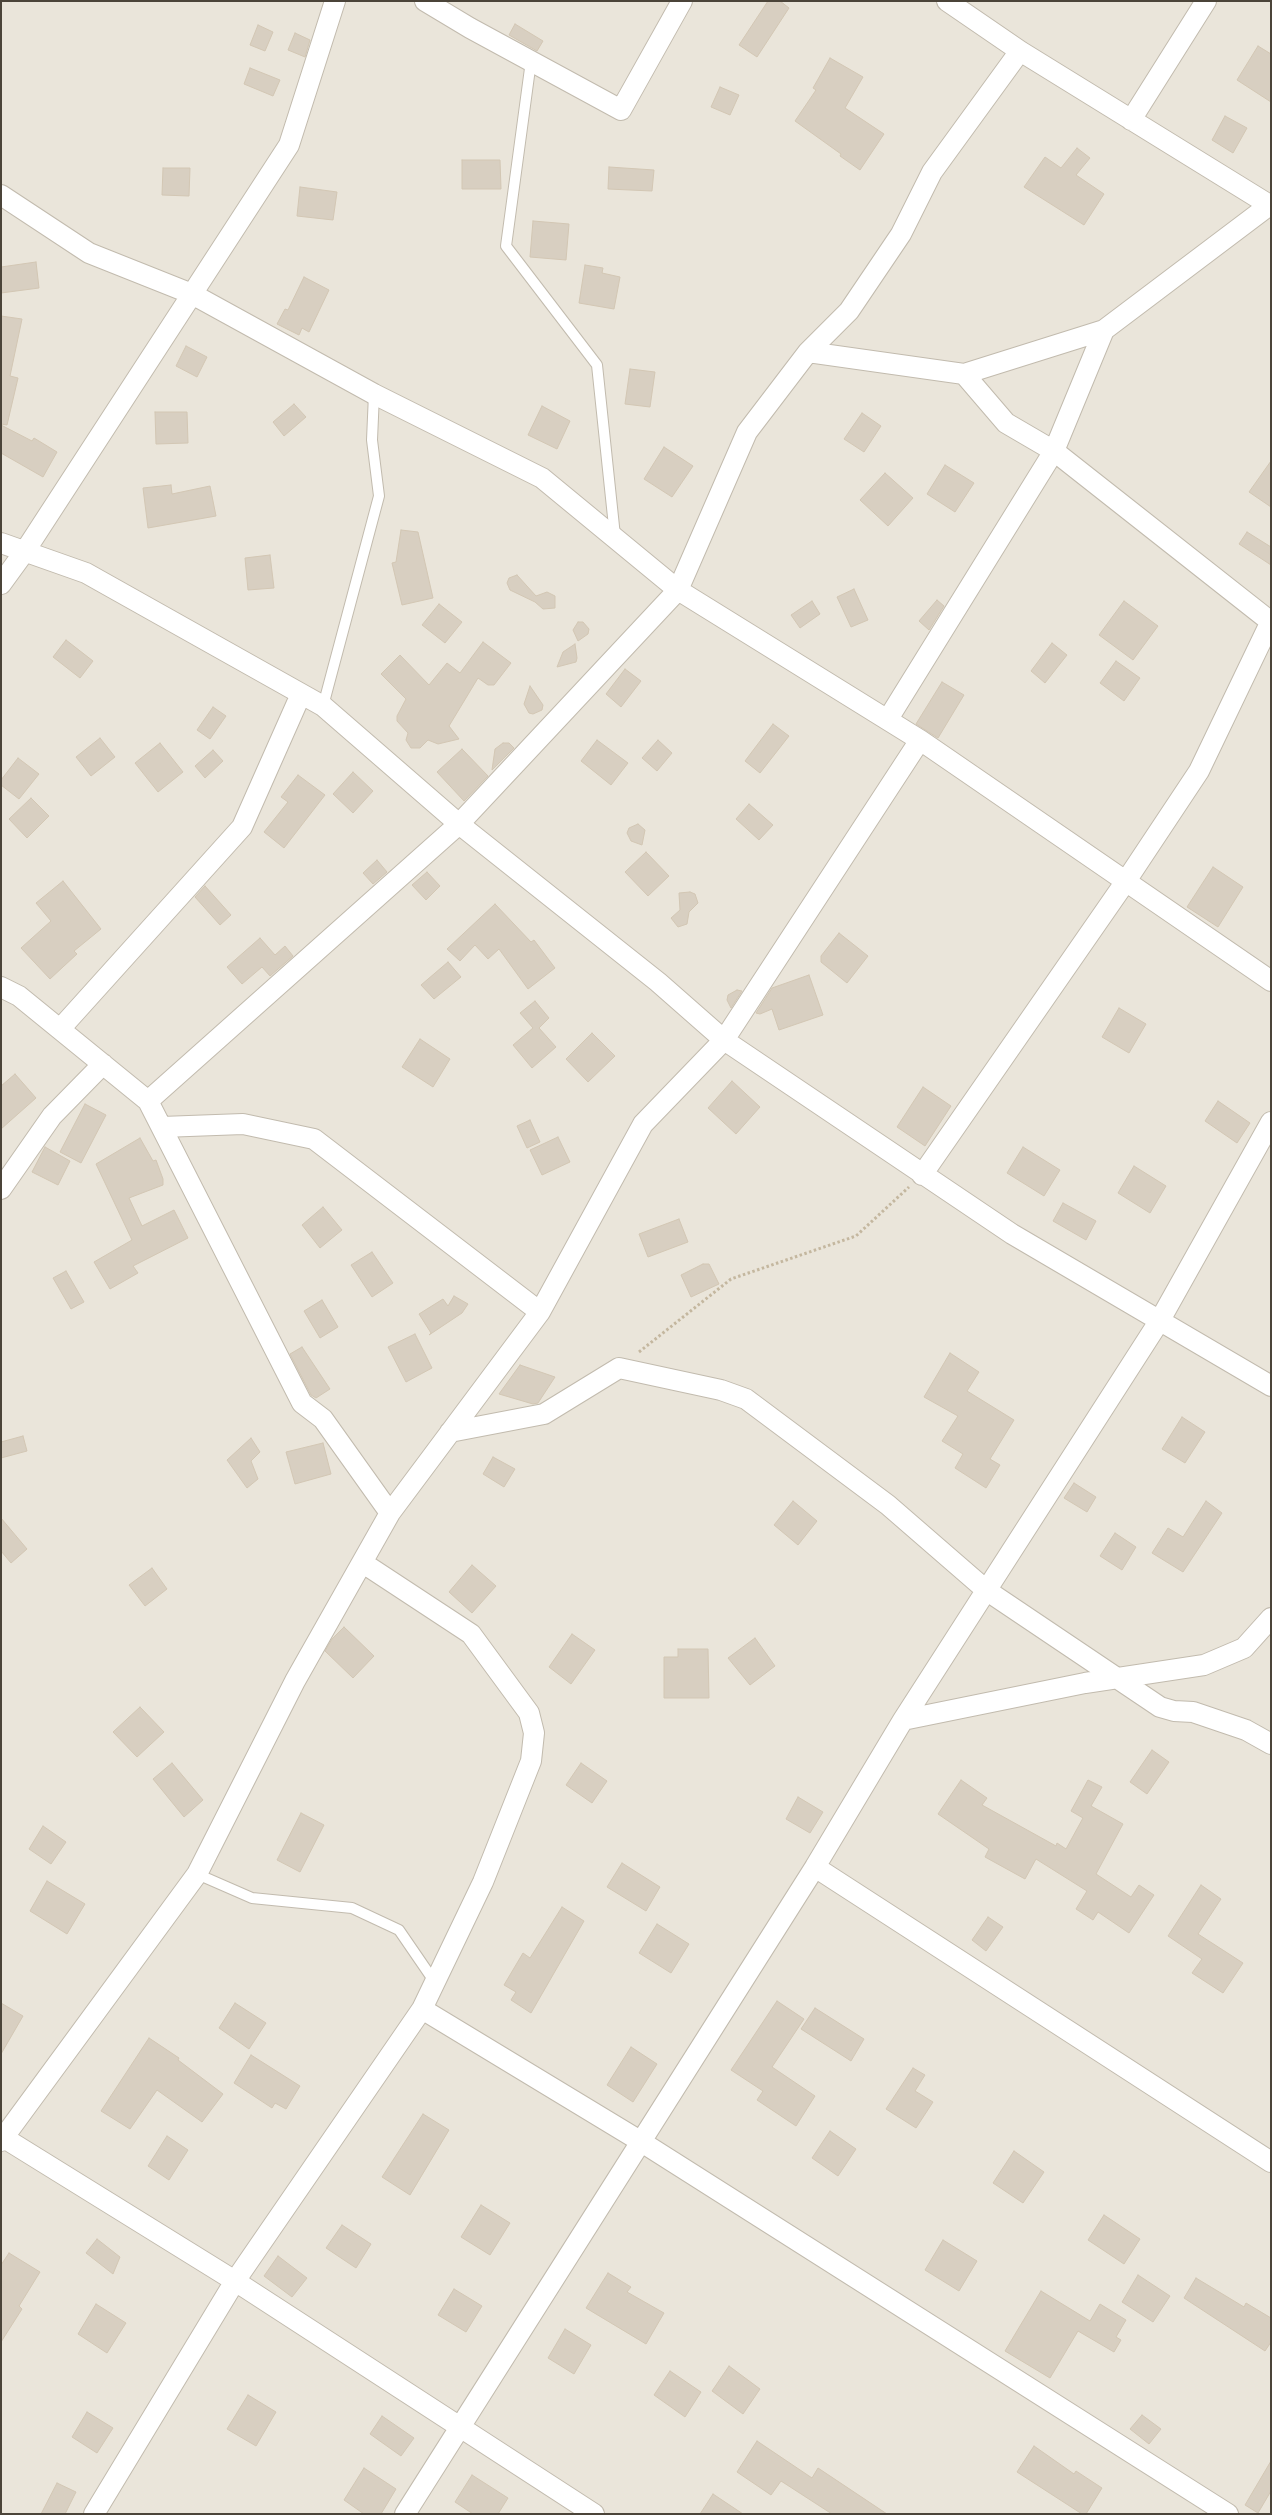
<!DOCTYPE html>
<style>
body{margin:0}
#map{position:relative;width:1272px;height:2515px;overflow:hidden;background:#f6f3ec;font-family:Helvetica,sans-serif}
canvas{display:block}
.frame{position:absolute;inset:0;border:2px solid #4b4439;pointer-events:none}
</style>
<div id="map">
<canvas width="1272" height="2515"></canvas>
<div class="frame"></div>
</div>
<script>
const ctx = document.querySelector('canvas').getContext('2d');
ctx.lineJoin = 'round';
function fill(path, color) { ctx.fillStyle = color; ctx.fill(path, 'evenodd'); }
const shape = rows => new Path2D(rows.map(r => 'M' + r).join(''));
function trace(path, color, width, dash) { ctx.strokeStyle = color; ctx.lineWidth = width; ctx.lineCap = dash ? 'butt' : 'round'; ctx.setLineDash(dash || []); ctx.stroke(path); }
fill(shape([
 [1,1,1271,1,1271,2514,1,2514]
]), '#eae5da');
const building = shape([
 [768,1,780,1,789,8,757,57,739,45,768,1],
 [515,24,543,41,537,51,509,35,515,24],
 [258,25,273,32,265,51,250,45,258,25],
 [295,33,310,40,305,57,288,50,295,33],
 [1258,46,1271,54,1271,102,1237,80,1258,46],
 [830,58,863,77,845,108,884,134,860,170,840,156,841,154,795,121,816,90,813,88,830,58],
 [250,68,280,80,273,96,244,84,250,68],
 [720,87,739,95,730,115,711,107,720,87],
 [1225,116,1247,128,1233,153,1212,140,1225,116],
 [1077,148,1090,158,1076,175,1104,194,1084,225,1024,187,1045,157,1061,168,1077,148],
 [462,160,500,160,501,189,462,189,462,160],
 [609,167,654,170,652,191,608,189,609,167],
 [163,168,190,168,189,196,162,195,163,168],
 [300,187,337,192,333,220,297,216,300,187],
 [533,221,569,224,566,260,530,257,533,221],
 [36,262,39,288,1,293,1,267,36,262],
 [585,265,603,268,602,273,620,277,614,309,579,303,585,265],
 [304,277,329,290,309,332,302,328,299,335,277,324,285,309,288,310,304,277],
 [1,316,22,319,10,376,18,378,7,425,1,424,1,316],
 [186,346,207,357,197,377,176,366,186,346],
 [630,369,655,372,650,407,625,404,630,369],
 [294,404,306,417,284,436,273,422,294,404],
 [542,406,570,421,557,449,528,435,542,406],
 [155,412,187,412,188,443,156,444,155,412],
 [862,413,881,426,864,452,844,439,862,413],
 [1,425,32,441,34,438,57,452,43,477,1,453,1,425],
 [664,447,693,466,672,497,644,479,664,447],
 [1271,461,1271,507,1249,492,1271,461],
 [945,465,974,483,955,512,927,494,945,465],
 [885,473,913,498,888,526,860,500,885,473],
 [171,485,172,494,210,486,216,516,148,528,143,488,171,485],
 [401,530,418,532,433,598,402,605,392,563,396,562,401,530],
 [1247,532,1271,547,1271,565,1239,544,1247,532],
 [270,555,274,588,248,590,245,558,270,555],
 [517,575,536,596,547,592,555,596,555,608,543,609,535,602,510,590,507,583,509,578,517,575],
 [854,589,868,620,851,627,837,597,854,589],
 [937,600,944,606,929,630,919,621,937,600],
 [812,601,820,614,800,628,791,615,812,601],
 [1124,601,1158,626,1133,660,1099,635,1124,601],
 [439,604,462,622,445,643,422,625,439,604],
 [578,622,583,622,589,629,588,634,578,641,573,630,578,622],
 [66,640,93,661,80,678,53,657,66,640],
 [483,642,511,663,494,685,488,685,478,678,449,726,459,739,438,744,428,740,420,748,411,748,406,740,408,733,397,721,397,716,406,699,381,674,400,655,429,685,447,663,460,673,483,642],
 [1052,643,1067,655,1045,683,1031,671,1052,643],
 [575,644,577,658,576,662,557,667,563,652,575,644],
 [1116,661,1140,678,1124,701,1100,683,1116,661],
 [625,669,641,681,621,707,606,694,625,669],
 [942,682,964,695,938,738,916,724,942,682],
 [530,686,543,705,542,710,533,714,529,713,524,704,530,686],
 [213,707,226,716,210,739,197,730,213,707],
 [773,724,789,736,760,773,745,761,773,724],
 [100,738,115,757,91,776,76,757,100,738],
 [597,740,628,763,611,785,581,761,597,740],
 [658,740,672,753,657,771,642,758,658,740],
 [160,743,183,772,158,792,135,763,160,743],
 [503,743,509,743,514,748,492,770,495,749,503,743],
 [462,749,488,776,464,801,437,772,462,749],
 [213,750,223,761,205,778,195,766,213,750],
 [18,758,39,774,19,799,1,785,1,780,18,758],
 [353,772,373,791,353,813,333,794,353,772],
 [298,775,325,795,284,848,264,832,288,802,281,797,298,775],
 [31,798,49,816,27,838,9,819,31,798],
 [749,804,773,825,759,840,736,819,749,804],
 [638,824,645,830,642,845,631,841,627,833,629,828,638,824],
 [646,852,669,876,648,896,625,872,646,852],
 [377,860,387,872,373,884,363,873,377,860],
 [1213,867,1243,887,1218,927,1187,907,1213,867],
 [427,872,440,886,426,900,412,885,427,872],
 [63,881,101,929,74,951,77,954,50,979,21,948,51,921,36,903,63,881],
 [205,886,231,915,220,925,195,897,205,886],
 [690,892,695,894,698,903,689,912,687,924,678,927,671,918,680,910,679,893,690,892],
 [495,904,531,942,534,940,555,968,528,989,499,949,488,959,475,945,460,961,447,949,495,904],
 [839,933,868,956,847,983,821,962,821,956,839,933],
 [260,938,275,955,285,946,293,956,270,976,262,967,242,984,227,967,260,938],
 [448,962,461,977,434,999,421,985,448,962],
 [809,975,823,1015,779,1030,772,1009,760,1014,756,1013,772,988,809,975],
 [737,990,742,991,731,1008,727,1000,728,995,737,990],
 [535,1001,549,1018,539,1028,556,1047,532,1068,513,1045,533,1028,520,1013,535,1001],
 [1119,1008,1146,1024,1129,1053,1102,1037,1119,1008],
 [592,1033,615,1056,588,1082,566,1059,592,1033],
 [420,1039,450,1059,433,1087,402,1067,420,1039],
 [15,1074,36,1098,1,1129,1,1086,15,1074],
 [732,1081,760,1107,736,1134,708,1108,732,1081],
 [923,1087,951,1106,925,1146,897,1127,923,1087],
 [1218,1101,1250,1123,1237,1143,1205,1121,1218,1101],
 [85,1104,106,1115,81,1163,60,1152,85,1104],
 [530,1120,540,1142,527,1148,517,1126,530,1120],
 [558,1137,570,1162,542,1175,530,1150,558,1137],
 [140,1138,153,1161,156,1160,163,1179,163,1185,129,1198,142,1226,174,1210,188,1238,133,1266,138,1273,110,1289,94,1262,132,1240,96,1164,140,1138],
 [45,1147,70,1161,58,1185,32,1172,45,1147],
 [1023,1147,1060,1170,1044,1196,1007,1173,1023,1147],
 [1134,1166,1166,1186,1150,1213,1118,1193,1134,1166],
 [1063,1203,1096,1221,1086,1240,1053,1221,1063,1203],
 [323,1207,342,1230,320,1248,302,1225,323,1207],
 [679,1219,688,1242,648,1257,639,1234,679,1219],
 [372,1252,393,1283,372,1297,351,1265,372,1252],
 [703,1264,709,1264,719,1284,691,1297,681,1275,703,1264],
 [66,1271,84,1302,71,1309,53,1278,66,1271],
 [454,1296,468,1304,462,1313,429,1335,431,1333,419,1314,443,1299,448,1306,454,1296],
 [322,1300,338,1327,320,1338,304,1311,322,1300],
 [415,1334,432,1368,406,1382,388,1347,415,1334],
 [302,1347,330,1389,316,1398,311,1395,290,1354,302,1347],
 [950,1353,979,1372,967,1391,1014,1420,990,1459,1000,1465,986,1488,955,1468,963,1454,942,1441,958,1416,924,1397,950,1353],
 [520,1365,555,1377,538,1403,533,1404,499,1394,520,1365],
 [1182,1417,1205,1432,1185,1463,1162,1449,1182,1417],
 [23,1436,27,1451,1,1458,1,1442,23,1436],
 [251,1438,260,1452,251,1461,258,1479,247,1488,227,1460,251,1438],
 [323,1443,331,1474,295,1484,286,1452,323,1443],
 [493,1457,515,1469,504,1487,483,1474,493,1457],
 [1074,1483,1096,1497,1087,1512,1064,1498,1074,1483],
 [793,1501,817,1521,798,1545,774,1525,793,1501],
 [1206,1501,1222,1513,1183,1572,1152,1553,1168,1528,1183,1537,1206,1501],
 [1,1518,27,1549,11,1563,1,1551,1,1518],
 [1115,1533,1136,1547,1122,1570,1100,1556,1115,1533],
 [472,1565,496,1586,472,1613,449,1592,472,1565],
 [152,1568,167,1589,145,1606,129,1585,152,1568],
 [344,1627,374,1656,353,1678,325,1651,332,1639,344,1627],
 [572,1634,595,1650,571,1684,549,1667,572,1634],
 [755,1638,775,1666,750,1685,728,1658,755,1638],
 [678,1649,708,1649,709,1698,664,1698,664,1657,678,1657,678,1649],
 [140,1707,164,1732,137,1757,113,1732,140,1707],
 [1152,1750,1169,1762,1147,1794,1130,1782,1152,1750],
 [172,1763,203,1800,184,1817,153,1779,172,1763],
 [581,1763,607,1781,592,1803,566,1785,581,1763],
 [961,1780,987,1798,982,1805,1056,1846,1057,1843,1066,1849,1083,1818,1071,1811,1088,1780,1102,1787,1091,1806,1123,1824,1096,1874,1131,1897,1139,1885,1154,1895,1129,1933,1098,1912,1093,1920,1076,1909,1087,1891,1036,1859,1025,1879,985,1857,989,1849,938,1814,961,1780],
 [798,1797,823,1812,810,1833,786,1819,798,1797],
 [301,1813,324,1825,300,1872,277,1860,301,1813],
 [43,1826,66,1842,51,1864,29,1849,43,1826],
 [622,1863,660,1887,646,1911,607,1887,622,1863],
 [47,1881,85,1904,67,1934,30,1911,47,1881],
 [1201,1885,1221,1899,1198,1934,1243,1963,1223,1993,1192,1973,1202,1959,1168,1936,1201,1885],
 [562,1907,584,1921,531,2013,511,2000,516,1992,504,1985,523,1953,530,1958,562,1907],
 [988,1917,1003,1927,986,1951,972,1940,988,1917],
 [657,1924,689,1944,671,1973,639,1953,657,1924],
 [777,2001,804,2019,772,2067,815,2096,796,2126,757,2100,763,2091,731,2070,777,2001],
 [1,2003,23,2016,1,2054,1,2003],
 [235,2003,266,2023,249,2049,219,2028,235,2003],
 [815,2008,864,2039,851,2061,801,2029,815,2008],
 [149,2038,179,2058,178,2060,223,2094,202,2122,157,2090,130,2129,101,2111,149,2038],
 [631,2047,657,2064,633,2102,607,2085,631,2047],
 [251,2055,300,2086,286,2109,275,2103,272,2108,234,2083,251,2055],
 [913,2068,925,2075,915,2091,933,2102,916,2128,886,2109,913,2068],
 [423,2114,449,2130,410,2195,382,2177,423,2114],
 [830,2131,856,2149,838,2176,812,2158,830,2131],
 [167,2136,188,2150,169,2180,148,2166,167,2136],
 [1014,2151,1044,2172,1023,2203,993,2183,1014,2151],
 [481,2205,510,2223,490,2255,461,2237,481,2205],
 [1104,2215,1140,2239,1124,2264,1088,2240,1104,2215],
 [342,2225,371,2244,356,2268,326,2248,342,2225],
 [97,2239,120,2257,113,2274,86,2253,97,2239],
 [943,2240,977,2261,959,2291,925,2270,943,2240],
 [9,2253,40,2272,19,2306,22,2309,1,2342,1,2265,9,2253],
 [278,2256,307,2278,292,2297,264,2276,278,2256],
 [608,2273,631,2287,627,2292,664,2313,646,2344,586,2308,608,2273],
 [1138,2275,1170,2296,1153,2322,1122,2302,1138,2275],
 [1196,2278,1244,2307,1246,2303,1271,2318,1271,2342,1265,2351,1184,2298,1196,2278],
 [454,2289,482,2306,466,2332,438,2315,454,2289],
 [1041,2291,1090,2321,1100,2304,1126,2320,1116,2337,1121,2340,1114,2352,1078,2331,1050,2378,1005,2351,1041,2291],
 [96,2304,126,2323,107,2353,78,2334,96,2304],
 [565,2329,591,2345,574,2374,548,2358,565,2329],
 [729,2366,760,2389,743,2414,712,2391,729,2366],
 [670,2371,701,2392,685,2417,654,2395,670,2371],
 [248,2395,276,2412,256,2446,227,2429,248,2395],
 [87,2412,113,2428,97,2453,72,2437,87,2412],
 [1142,2415,1161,2429,1149,2444,1130,2429,1142,2415],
 [382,2416,414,2438,401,2456,370,2434,382,2416],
 [757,2441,812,2478,818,2468,887,2514,832,2514,781,2481,771,2495,737,2472,757,2441],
 [1034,2446,1074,2474,1076,2471,1102,2488,1086,2514,1082,2514,1017,2472,1034,2446],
 [1271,2461,1271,2491,1258,2513,1245,2505,1271,2461],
 [364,2468,396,2489,381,2514,364,2514,344,2500,364,2468],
 [472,2475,508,2498,498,2514,473,2514,455,2502,472,2475],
 [57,2483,76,2492,65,2514,41,2514,57,2483],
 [713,2494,743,2514,700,2514,713,2494]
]);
fill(building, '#d8cfc1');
trace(building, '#d3c7b4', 1);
const service = shape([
 [531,61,506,246,597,365,615,536],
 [323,706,379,496,372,440,374,394],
 [197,1874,252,1898,352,1908,399,1930,434,1981]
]);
const minor = shape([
 [425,1,470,28,621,110,682,1],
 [947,1,1020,51,1271,206],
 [1131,120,1206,1],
 [1,195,89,253,192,294,374,394,542,478,678,590,920,740,1271,981],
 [808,352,964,374,1104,330,1271,204],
 [964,374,1006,423,1054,451,1271,622],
 [1,543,86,573,323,706,459,824,658,982,724,1040,1012,1234,1271,1386],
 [1,584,25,551,289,145,335,1],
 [888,719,1054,451,1104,330],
 [1,987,19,996,148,1101,302,1403,323,1419,390,1513],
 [60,1029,242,827,301,694],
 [148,1101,459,824,678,590,747,432,808,352,849,311,901,234,932,172,1020,51],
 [162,1127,243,1124,314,1139,540,1312],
 [922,1175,1126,881,1199,771,1271,621],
 [1,1189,52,1116,103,1064],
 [450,1432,544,1414,619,1368,721,1390,746,1399,888,1505,986,1590,1160,1707,1174,1711,1193,1712,1246,1730,1271,1744],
 [903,1720,1085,1683,1204,1665,1244,1648,1271,1618],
 [815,1867,1271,2162],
 [422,2009,640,2141,1228,2514],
 [1,2136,235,2281,594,2514],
 [1,2141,197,1874,295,1681,390,1513,540,1312,643,1124,724,1040,920,740],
 [94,2514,235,2281,422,2009,483,1882,531,1761,534,1733,529,1713,471,1634,363,1563],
 [405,2514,815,1867,903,1720,1160,1320,1271,1122]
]);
trace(service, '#c2bbae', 12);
trace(minor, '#c2bbae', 22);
trace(shape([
 [639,1352,731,1279,856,1236,909,1187]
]), '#c4b79f', 3, [2.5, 2.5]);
trace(service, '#fff', 10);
trace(minor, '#fff', 20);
</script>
